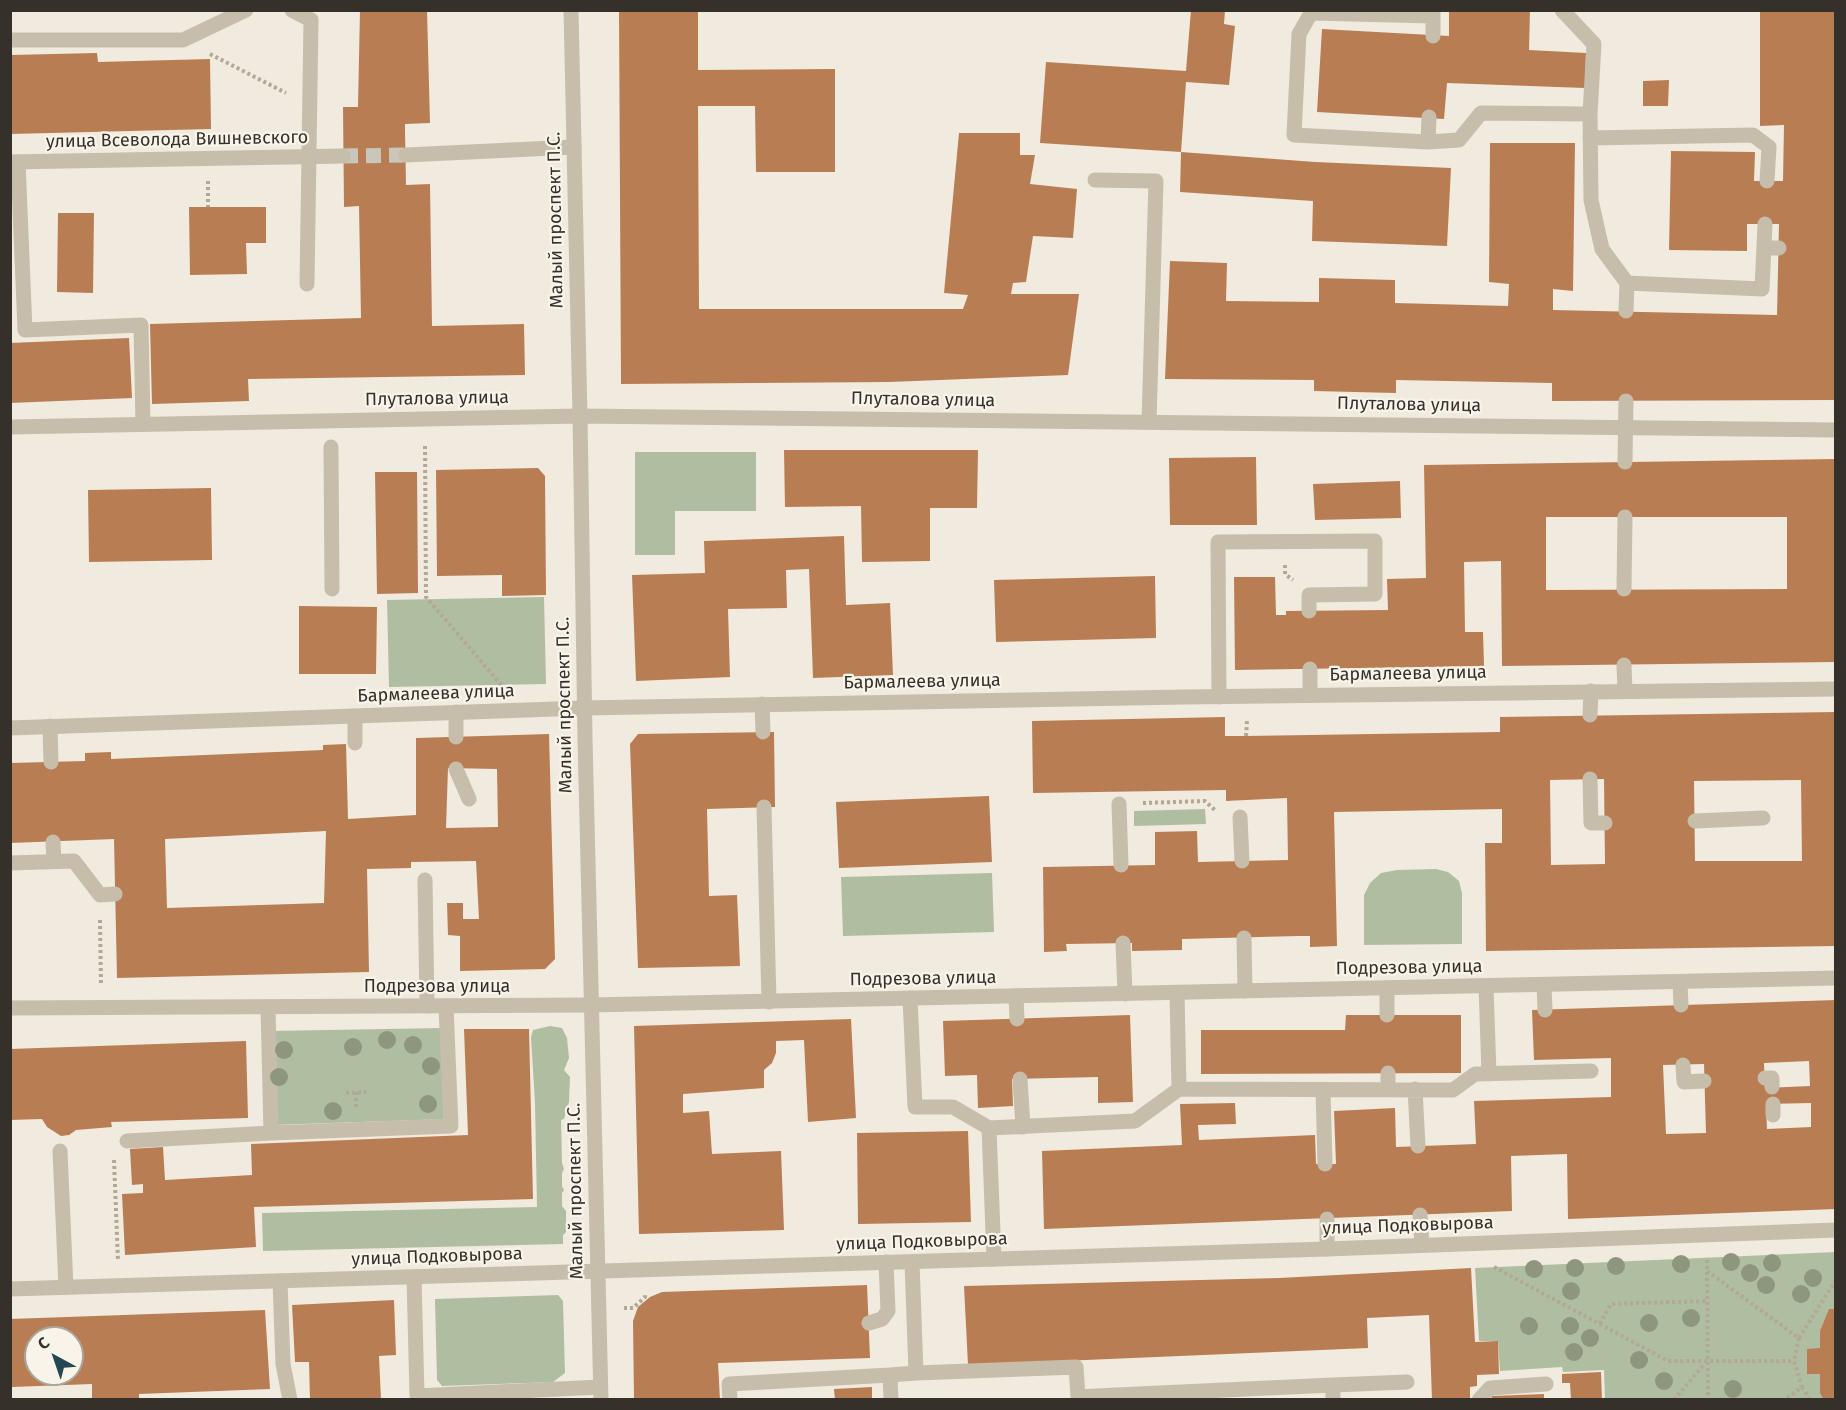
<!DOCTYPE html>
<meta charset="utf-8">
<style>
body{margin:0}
#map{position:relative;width:1846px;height:1410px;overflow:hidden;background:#f0ebde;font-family:"Fira Sans",sans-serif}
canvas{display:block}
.frame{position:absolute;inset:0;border:12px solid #36302a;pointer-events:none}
.north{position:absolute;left:24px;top:1326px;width:60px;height:60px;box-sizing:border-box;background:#f8f4ea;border:2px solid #aaa69d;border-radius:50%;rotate:320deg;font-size:16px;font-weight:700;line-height:24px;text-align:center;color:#36302a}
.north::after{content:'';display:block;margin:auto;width:21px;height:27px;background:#244853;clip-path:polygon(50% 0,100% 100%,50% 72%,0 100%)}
</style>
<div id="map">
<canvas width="1846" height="1410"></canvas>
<div class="frame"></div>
<div class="north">С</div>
</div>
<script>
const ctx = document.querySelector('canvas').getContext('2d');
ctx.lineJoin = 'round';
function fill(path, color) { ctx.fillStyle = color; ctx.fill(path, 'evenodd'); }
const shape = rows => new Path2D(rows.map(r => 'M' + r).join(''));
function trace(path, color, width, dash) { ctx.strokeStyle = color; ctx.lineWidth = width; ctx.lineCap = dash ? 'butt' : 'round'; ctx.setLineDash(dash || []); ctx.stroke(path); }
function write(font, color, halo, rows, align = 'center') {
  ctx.font = font + ' "Fira Sans",sans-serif'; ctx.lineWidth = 4.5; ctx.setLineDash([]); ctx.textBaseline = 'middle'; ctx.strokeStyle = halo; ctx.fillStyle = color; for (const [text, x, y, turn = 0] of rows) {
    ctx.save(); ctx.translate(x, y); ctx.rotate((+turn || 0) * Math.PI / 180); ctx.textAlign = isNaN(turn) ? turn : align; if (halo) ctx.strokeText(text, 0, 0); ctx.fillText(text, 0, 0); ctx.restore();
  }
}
fill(shape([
 [635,452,756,452,756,511,675,511,675,555,635,555],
 [544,597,546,684,389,687,387,600],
 [1205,809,1206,824,1134,826,1134,811],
 [1436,869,1448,872,1459,881,1462,893,1462,944,1364,945,1364,895,1370,883,1381,873,1397,870],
 [992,873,994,932,843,936,841,877],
 [550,1026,562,1028,567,1038,569,1058,564,1070,570,1077,569,1102,564,1119,561,1120,562,1163,564,1169,562,1173,562,1186,564,1190,562,1193,562,1206,566,1211,566,1232,563,1235,563,1244,263,1251,262,1213,537,1207,535,1103,531,1037,533,1030],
 [444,1028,448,1119,273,1125,270,1031],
 [1835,1252,1835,1399,1605,1399,1604,1370,1563,1372,1562,1367,1500,1371,1498,1341,1479,1341,1475,1268],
 [558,1295,563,1301,565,1373,553,1382,442,1386,437,1380,435,1299]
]), '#afbea0');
fill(shape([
 [360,10,427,10,430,123,405,124,405,130,406,185,430,184,432,326,524,324,525,375,248,379,249,401,152,404,150,324,361,318,359,206,344,207,343,107,358,107],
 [619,10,698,10,698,70,835,69,835,172,756,172,755,106,698,106,699,309,963,309,968,295,944,293,959,133,1020,133,1020,155,1035,155,1030,184,1077,189,1073,238,1033,236,1026,282,1013,283,1011,294,1079,294,1068,375,889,382,621,384],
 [1191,10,1225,10,1224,24,1235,26,1229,85,1186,82,1181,152,1315,162,1451,168,1447,246,1312,241,1313,201,1180,192,1181,152,1040,143,1046,62,1186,71],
 [1449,10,1530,10,1529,50,1586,53,1585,88,1447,83,1444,119,1317,112,1322,29,1449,36],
 [1760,10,1836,10,1836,400,1552,401,1552,383,1396,380,1396,393,1314,391,1314,380,1165,379,1170,261,1227,263,1226,301,1319,302,1319,278,1395,280,1395,303,1508,306,1509,284,1489,282,1490,143,1575,143,1573,291,1553,289,1553,310,1777,315,1779,224,1747,224,1747,251,1669,250,1671,151,1755,152,1754,181,1783,181,1784,125,1760,126],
 [97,53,98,62,210,59,211,129,10,134,10,55],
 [1669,80,1668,106,1643,106,1643,81],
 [189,207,266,207,266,243,246,243,247,274,190,275],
 [58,213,94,213,93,293,57,292],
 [129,338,132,398,10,403,10,343],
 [784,450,978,450,977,508,930,508,930,561,862,562,861,506,785,507],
 [1256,457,1257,525,1170,525,1169,458],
 [1836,459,1836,662,1502,666,1501,561,1464,562,1465,632,1483,632,1484,666,1235,670,1234,577,1275,577,1276,615,1286,615,1286,611,1388,610,1387,579,1426,578,1424,465],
 [1546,517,1787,517,1787,589,1546,590],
 [538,468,545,476,546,595,502,596,502,575,437,576,436,470],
 [375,472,417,472,418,593,377,594],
 [1400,481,1401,518,1315,520,1313,484],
 [211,488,212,560,89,562,88,490],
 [844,536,846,605,890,603,893,675,813,678,809,569,786,570,787,608,728,609,730,677,636,681,632,575,705,573,704,541],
 [1155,576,1156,638,996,642,994,580],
 [299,606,377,607,376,674,299,674],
 [1836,712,1836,946,1486,951,1485,843,1502,843,1502,809,1334,812,1337,946,1310,947,1310,936,1298,936,1182,939,1182,950,1132,951,1132,943,1066,944,1067,951,1044,952,1043,867,1155,865,1155,832,1197,831,1198,862,1288,860,1287,798,1226,801,1226,790,1033,793,1032,721,1225,717,1225,736,1246,736,1500,732,1500,717],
 [1604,779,1605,864,1551,865,1550,780],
 [1801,780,1802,861,1695,861,1694,781],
 [774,732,775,807,707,809,709,896,737,895,740,966,638,968,630,744,638,734],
 [549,734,555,959,545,969,460,971,460,936,448,935,447,903,463,903,463,919,479,919,476,861,411,862,411,868,367,869,369,972,117,978,114,839,10,843,10,763,85,761,85,753,111,752,111,759,323,750,323,745,346,744,348,819,416,815,416,738],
 [448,768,497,769,498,827,446,828],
 [326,831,324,903,167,908,165,839],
 [989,796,992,862,839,868,836,802],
 [1836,1000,1836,1209,1568,1219,1567,1154,1511,1156,1512,1211,1044,1229,1042,1151,1182,1145,1180,1104,1235,1103,1236,1124,1198,1125,1199,1140,1315,1135,1316,1164,1336,1164,1334,1111,1395,1108,1396,1147,1476,1144,1474,1101,1611,1097,1611,1058,1534,1060,1532,1010],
 [1809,1061,1810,1086,1765,1088,1764,1063],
 [1704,1064,1706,1133,1666,1134,1663,1065],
 [1811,1103,1811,1127,1767,1129,1766,1104],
 [1130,1015,1133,1102,1098,1103,1098,1077,1012,1079,1013,1106,978,1108,977,1075,945,1076,943,1021],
 [1346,1015,1461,1015,1461,1073,1201,1074,1201,1030,1345,1030],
 [851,1019,856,1118,808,1122,804,1040,776,1041,776,1053,772,1063,764,1070,764,1088,683,1094,683,1113,709,1111,712,1154,781,1151,784,1230,639,1234,634,1026],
 [464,1029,529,1029,533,1199,254,1207,256,1247,125,1255,122,1194,143,1193,143,1184,132,1185,130,1149,163,1147,165,1180,252,1175,251,1144,468,1135],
 [246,1041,248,1118,111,1122,112,1127,76,1130,69,1135,61,1136,47,1127,42,1119,10,1120,10,1049],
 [968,1131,971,1222,858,1224,857,1133],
 [1471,1268,1475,1342,1498,1341,1499,1374,1477,1375,1477,1386,1470,1387,1470,1400,1432,1400,1429,1315,1367,1318,1368,1348,968,1365,964,1286,1279,1278],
 [867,1285,870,1358,718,1363,720,1400,634,1400,633,1321,638,1307,650,1297,662,1292],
 [394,1300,396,1355,379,1356,381,1400,310,1400,309,1362,295,1362,292,1305],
 [1829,1309,1836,1309,1836,1400,1824,1400,1820,1393,1820,1374,1807,1374,1807,1349,1820,1348,1820,1331],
 [265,1310,270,1389,139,1394,139,1400,92,1400,92,1384,12,1387,10,1319],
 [36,1338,72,1338,72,1374,36,1374],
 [1601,1372,1602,1400,1571,1400,1570,1383,1562,1383,1562,1374],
 [872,1387,872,1400,835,1400,834,1389],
 [1544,1394,1544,1400,1492,1400,1492,1396]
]), '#b97d53');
trace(shape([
 [343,156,406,155]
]), '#cbc6ba', 15, [15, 8]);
trace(shape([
 [210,54,286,93],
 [208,181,208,207],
 [425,446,426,597,503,687],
 [1285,565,1285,574,1293,580],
 [1246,736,1247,721],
 [1143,803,1205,801,1216,811],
 [100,920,101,984],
 [356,1092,356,1107],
 [346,1093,366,1092],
 [114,1160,118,1261],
 [1707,1260,1708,1400],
 [1494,1267,1668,1361,1794,1361],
 [1707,1271,1799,1338,1794,1361,1802,1387,1785,1400],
 [624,1308,633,1308,645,1297,645,1293],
 [1600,1324,1611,1304,1707,1301],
 [1799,1338,1836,1280],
 [1802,1387,1810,1400],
 [1674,1400,1706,1362]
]), '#b3a796', 4, [3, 3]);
trace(shape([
 [292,10,311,20,307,284],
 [1311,10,1311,13,1433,16],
 [1433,10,1433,36],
 [1562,10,1594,44,1590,114],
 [1311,13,1299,34,1294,135,1428,142,1429,117],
 [10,40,183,40,246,10],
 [1590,138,1753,135,1769,147,1767,181],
 [1428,142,1459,140,1481,113,1590,114,1591,200,1602,249,1627,283],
 [18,162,25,330,141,325,143,424],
 [1095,180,1156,181,1149,422],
 [1764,248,1779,248],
 [1626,311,1627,283,1762,289,1765,224],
 [331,447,332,589],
 [1625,462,1626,401],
 [1624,589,1625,517],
 [1624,665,1625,691],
 [1310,669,1310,695],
 [1219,697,1218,542,1375,541,1375,594,1309,595,1309,611],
 [762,704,763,732],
 [1590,715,1591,691],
 [355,716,355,743],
 [50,726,51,762],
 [456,737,456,712],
 [456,769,469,799],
 [1590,779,1591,823,1605,823],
 [1119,804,1121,865],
 [764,807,769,1002],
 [1240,817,1242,861],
 [1695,821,1763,818],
 [53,842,54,861],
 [10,863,74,861,100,895,115,894],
 [425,880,427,1006],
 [1244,938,1245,991],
 [1123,943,1125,994],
 [1680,982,1681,1005],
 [1544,985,1545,1010],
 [1486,986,1489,1074],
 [1387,988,1387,1015],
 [1177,993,1179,1089],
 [1016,996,1017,1019],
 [910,998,915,1107,953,1107,989,1128,1135,1121,1179,1089,1453,1090,1475,1074,1591,1071],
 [268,1007,271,1133,451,1126,446,1006],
 [1683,1065,1684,1082,1704,1081],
 [1388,1073,1388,1090],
 [1765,1078,1772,1078,1772,1087],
 [1020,1079,1023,1127],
 [1415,1089,1418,1146],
 [1323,1090,1325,1164],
 [1773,1104,1773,1115],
 [989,1128,994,1259],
 [127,1141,271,1133],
 [60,1151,66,1287],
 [1420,1215,1422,1245],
 [1327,1219,1327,1249],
 [912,1262,916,1373,1076,1367,1078,1397,1116,1395],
 [414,1277,417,1396,600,1387],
 [280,1281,283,1364,290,1400],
 [869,1323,882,1319,888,1311,886,1262],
 [730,1400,729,1384,890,1375],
 [891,1400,890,1375,916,1373],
 [1116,1400,1116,1395,1333,1385],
 [1333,1400,1333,1385,1407,1382],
 [1479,1400,1490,1388,1546,1384]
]), '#c7bdab', 15);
trace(shape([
 [406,155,574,147],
 [10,162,343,156],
 [10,427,580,416,1836,430],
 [10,728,584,708,1184,697,1836,689],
 [10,1008,591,1005,1836,978],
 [10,1289,1327,1249,1836,1230]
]), '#c7bdab', 15);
trace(shape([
 [571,10,580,416,585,738,601,1400]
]), '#c7bdab', 15);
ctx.fillStyle = '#8f967e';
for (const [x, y] of [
 [387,1040],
 [413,1045],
 [353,1047],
 [284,1050],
 [431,1066],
 [279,1077],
 [428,1104],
 [333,1111],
 [1731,1262],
 [1772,1263],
 [1681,1264],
 [1616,1266],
 [1575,1268],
 [1534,1269],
 [1750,1273],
 [1813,1278],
 [1766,1285],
 [1571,1291],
 [1801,1294],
 [1691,1318],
 [1649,1323],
 [1529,1326],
 [1570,1326],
 [1590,1338],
 [1574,1352],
 [1639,1360],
 [1664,1381],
 [1733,1389]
]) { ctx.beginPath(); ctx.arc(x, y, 9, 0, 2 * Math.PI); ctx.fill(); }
write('18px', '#36302a', '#f8f4ea', [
 ["улица Всеволода Вишневского",177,140,-1],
 ["Малый проспект П.С.",556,220,-91],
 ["Плуталова улица",437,399,-1],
 ["Плуталова улица",923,400,1],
 ["Плуталова улица",1409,405,1],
 ["Бармалеева улица",1408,674,-1],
 ["Бармалеева улица",922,682,-1],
 ["Бармалеева улица",436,694,-2],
 ["Малый проспект П.С.",565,705,-91],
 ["Подрезова улица",1409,968,-1],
 ["Подрезова улица",923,979,-1],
 ["Подрезова улица",437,987],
 ["Малый проспект П.С.",576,1191,-91],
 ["улица Подковырова",1408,1226,-2],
 ["улица Подковырова",922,1242,-2],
 ["улица Подковырова",437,1257,-2]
]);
</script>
